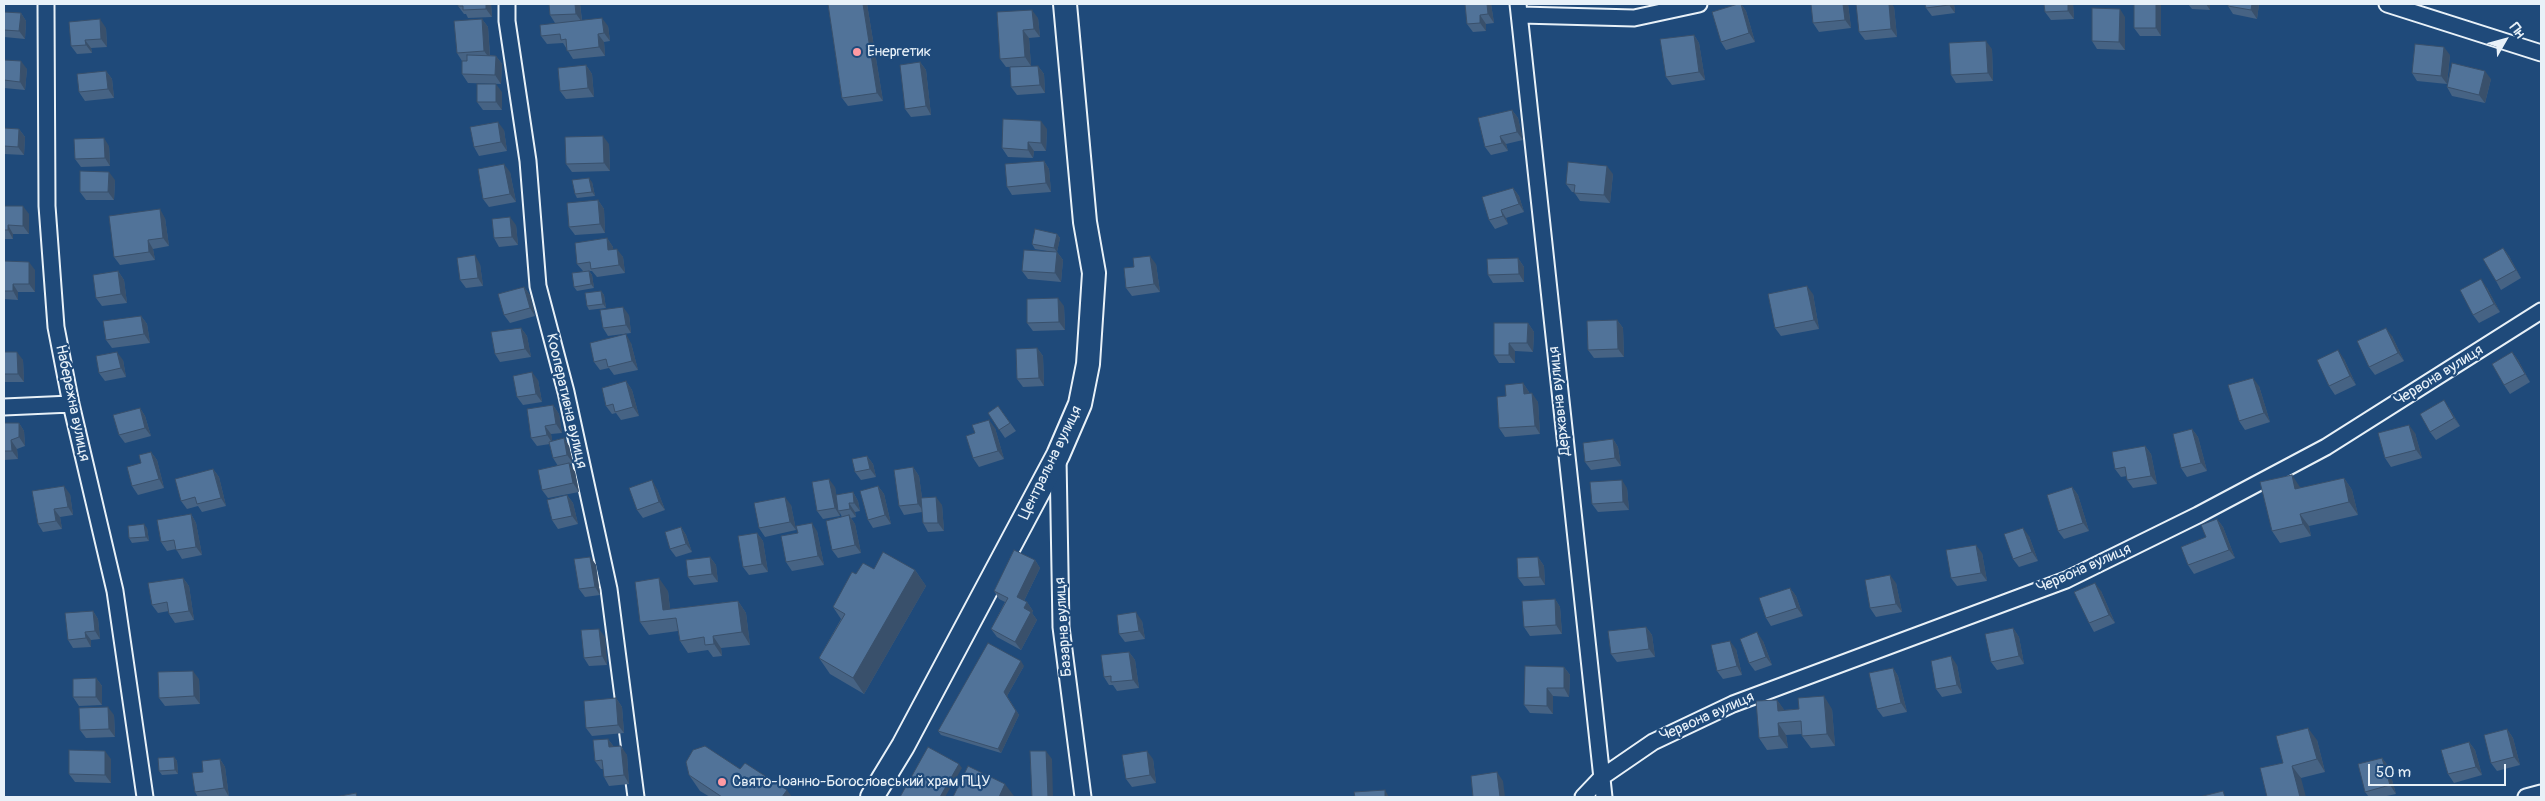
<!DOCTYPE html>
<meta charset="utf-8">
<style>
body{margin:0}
#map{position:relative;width:2545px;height:801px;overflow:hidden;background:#1f4a7a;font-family:Pangolin,sans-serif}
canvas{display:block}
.frame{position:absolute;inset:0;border:5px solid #e8f1f8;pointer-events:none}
.north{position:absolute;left:2480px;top:15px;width:50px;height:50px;-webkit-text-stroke:4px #1f4a7a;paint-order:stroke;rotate:52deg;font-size:14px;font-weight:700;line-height:20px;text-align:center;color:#e8f1f8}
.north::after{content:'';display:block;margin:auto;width:18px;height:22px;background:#e8f1f8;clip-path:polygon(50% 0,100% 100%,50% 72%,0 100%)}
.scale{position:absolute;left:2368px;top:764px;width:138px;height:22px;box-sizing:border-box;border:2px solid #e8f1f8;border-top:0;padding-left:6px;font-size:15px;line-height:18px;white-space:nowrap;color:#e8f1f8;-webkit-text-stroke:4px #1f4a7a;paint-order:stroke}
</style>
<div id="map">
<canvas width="2545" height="801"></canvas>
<div class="frame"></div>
<div class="north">Пн</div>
<div class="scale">50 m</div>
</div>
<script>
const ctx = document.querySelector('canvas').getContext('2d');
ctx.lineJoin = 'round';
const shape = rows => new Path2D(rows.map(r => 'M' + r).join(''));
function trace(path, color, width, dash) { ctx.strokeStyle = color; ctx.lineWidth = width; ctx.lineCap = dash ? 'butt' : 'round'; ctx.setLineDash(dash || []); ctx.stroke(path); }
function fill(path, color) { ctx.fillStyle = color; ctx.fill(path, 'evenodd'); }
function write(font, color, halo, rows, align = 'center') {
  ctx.font = font + ' Pangolin,sans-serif'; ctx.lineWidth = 4.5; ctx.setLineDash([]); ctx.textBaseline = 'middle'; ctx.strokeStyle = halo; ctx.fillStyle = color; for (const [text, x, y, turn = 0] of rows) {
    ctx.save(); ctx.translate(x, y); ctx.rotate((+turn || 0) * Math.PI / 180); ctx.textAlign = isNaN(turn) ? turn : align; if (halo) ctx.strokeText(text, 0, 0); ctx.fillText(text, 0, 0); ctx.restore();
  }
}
const street = shape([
 [46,4,47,206,56,327,71,404,115,591,145,797],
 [507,4,507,21,528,161,538,286,566,392,609,589,636,797],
 [1518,4,1604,797],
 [2387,4,2541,53],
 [1521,15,1634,18,1699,4],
 [4,407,71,404],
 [1058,458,1061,627,1083,797],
 [1583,797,1602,777,1653,742,1733,704,2066,580,2198,515,2326,447,2541,311],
 [2526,797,2541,793]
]);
const secondary = shape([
 [872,797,903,746,1058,455,1080,404,1088,364,1094,273,1085,222,1065,4]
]);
trace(street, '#e8f1f8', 19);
trace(secondary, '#e8f1f8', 26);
trace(street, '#1f4a7a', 15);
trace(secondary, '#1f4a7a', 22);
fill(shape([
 [458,4,491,4,492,17,468,18,466,14,464,14,458,6],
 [580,4,582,20,608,26,610,41,604,42,605,56,573,59,563,43,547,44,541,36,555,23,550,15],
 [828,4,867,4,883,101,848,106,842,98],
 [1465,4,1491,4,1494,23,1486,24,1486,31,1473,32,1467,24],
 [1741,4,1746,11,1755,42,1726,50,1721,42],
 [1811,4,1848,4,1851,28,1819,32,1813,23],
 [1954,4,1955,13,1932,16,1926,8],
 [2044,4,2073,4,2074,19,2051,20,2045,12],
 [2161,4,2161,36,2140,36,2134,28],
 [2188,4,2210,4,2210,10,2192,9],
 [2259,4,2257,19,2233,14,2228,6],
 [1894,7,1897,37,1865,40,1859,32],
 [4,12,21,13,26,21,25,39,4,37],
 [997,12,1038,18,1040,37,1029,38,1031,66,1006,67,1000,59],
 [2125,17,2125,50,2097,49,2092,41],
 [482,19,488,27,490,55,496,56,502,64,501,84,468,83,462,74,467,61,462,61,457,53],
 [106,28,107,47,91,48,92,53,77,54,71,46],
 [1694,35,1699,43,1705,80,1672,85,1666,77],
 [1992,49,1993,81,1956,83,1951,75],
 [2450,55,2447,84,2417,81,2412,73],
 [4,60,27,69,25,90,4,88],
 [920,62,926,70,931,115,911,117,905,109],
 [586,65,592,74,594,97,566,99,560,91],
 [1038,66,1044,74,1045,93,1017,95,1011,87],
 [106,71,112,79,114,98,85,101,79,92],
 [2491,79,2485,103,2452,96,2447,87],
 [502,92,502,110,483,110,477,102],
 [1512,110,1518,118,1523,140,1506,144,1508,151,1491,155,1485,147],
 [4,128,19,129,25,137,24,155,4,154],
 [1047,129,1046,151,1034,151,1033,158,1008,157,1002,148],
 [504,130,507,151,479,156,474,147],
 [609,144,610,171,572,172,566,164],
 [109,146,110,166,81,167,75,159],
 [1044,161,1049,169,1051,192,1012,195,1007,187],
 [510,172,516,202,489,207,483,199],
 [1613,174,1610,203,1580,201,1574,192,1572,192,1566,184],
 [115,180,114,200,86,200,80,192],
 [592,182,595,196,577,198,575,194],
 [1513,188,1519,196,1524,212,1506,218,1508,224,1495,229,1489,220],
 [598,200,604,209,605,233,575,235,569,227],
 [4,206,29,214,29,234,13,234,13,239,4,239],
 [165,218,169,246,153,249,155,260,120,265,114,257],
 [516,225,518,245,499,247,494,238],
 [1057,234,1060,238,1057,252,1063,260,1061,282,1028,279,1022,271,1053,252,1035,249,1032,244],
 [607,238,613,247,613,249,623,257,625,273,597,277,592,271,589,271,592,275,594,288,577,291,574,287,583,271,577,264],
 [2503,248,2509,256,2521,278,2501,290,2496,281],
 [1518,258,1524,267,1524,282,1493,283,1488,275],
 [4,261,35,270,35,292,18,292,18,300,4,299],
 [480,264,483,286,466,288,460,280],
 [1156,264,1160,292,1132,296,1126,288,1134,267],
 [118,271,124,280,127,303,102,306,96,298],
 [524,287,530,295,535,316,510,323,504,315],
 [2487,288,2500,312,2479,323,2473,315],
 [601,291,604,295,606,308,589,310,587,306],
 [1813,294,1819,329,1781,336,1775,328],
 [1064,306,1065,330,1033,331,1027,323],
 [629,315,631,333,608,336,603,328],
 [141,316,147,324,150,343,112,348,106,340],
 [1617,320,1623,328,1624,357,1594,358,1588,350],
 [1528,323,1534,332,1533,352,1515,351,1515,363,1499,363,1494,355],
 [521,328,527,336,531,357,500,362,495,354],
 [2392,336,2404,361,2375,375,2369,367],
 [631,343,638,370,614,375,609,368,600,370,594,362],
 [1037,348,1043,356,1044,386,1023,387,1017,379],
 [4,352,23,360,24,382,4,382],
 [2512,352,2518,360,2530,382,2510,394,2504,385],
 [2344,359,2356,385,2335,395,2329,386],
 [123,360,126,377,105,381,99,373],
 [538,380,542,402,523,405,517,397],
 [626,381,632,390,639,416,621,420,616,413,612,414,606,406],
 [1523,383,1529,392,1529,394,1538,402,1540,434,1505,437,1499,428,1506,396],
 [2259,386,2270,422,2245,430,2239,421],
 [553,405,559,414,562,433,551,434,552,441,564,438,569,446,573,463,569,464,575,472,579,492,548,498,542,490,558,466,553,458,550,444,537,446,531,438],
 [998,406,1016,431,1005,438,988,413],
 [140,408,145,416,151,436,125,443,119,435],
 [2449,408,2460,426,2436,440,2430,432],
 [4,423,19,423,24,431,25,446,17,449,18,459,4,460],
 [995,428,1004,459,979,467,973,458,975,433],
 [2192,429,2198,437,2207,471,2187,477,2181,468],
 [2415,433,2422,458,2391,467,2385,458],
 [1613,439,1618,447,1621,466,1591,470,1585,462],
 [2145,446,2151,454,2157,484,2133,488,2127,480,2127,476,2121,477,2115,469],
 [151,452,157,460,164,488,138,495,132,486,141,463],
 [867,456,873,464,876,477,861,480,855,472],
 [913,467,919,476,922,498,942,505,944,531,928,532,923,523,922,512,904,515,899,506],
 [213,469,219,477,226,506,202,512,198,506,187,509,181,501],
 [2344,478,2352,490,2358,515,2309,526,2311,536,2280,543,2272,531,2300,488],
 [878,486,884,494,891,524,873,528,868,520],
 [835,487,836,495,853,492,858,501,860,511,855,512,856,517,851,518,855,524,861,553,838,558,832,550,842,517,840,513,840,516,823,519,817,511],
 [2072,487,2078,495,2089,531,2064,539,2058,531],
 [1627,488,1629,510,1598,512,1592,504],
 [657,489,665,510,643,518,637,510],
 [70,494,73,515,60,517,62,529,43,532,38,524],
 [567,495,573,503,578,524,558,529,552,520],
 [791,505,796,530,765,537,759,528],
 [191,514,196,523,202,555,182,559,176,549,167,551,161,542],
 [2217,519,2223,527,2235,558,2194,574,2188,565],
 [681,527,686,535,692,552,676,557,670,549],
 [147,528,149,541,132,543,129,538],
 [817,531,824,565,792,571,786,562],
 [757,533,763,541,768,572,749,575,743,567],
 [2029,536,2038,561,2019,567,2013,559],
 [1982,553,1987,581,1957,586,1951,578],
 [590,557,596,565,600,595,585,597,579,589],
 [710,557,716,565,718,582,694,585,688,577],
 [1538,557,1544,566,1545,585,1524,586,1518,578],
 [1035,560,1040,568,1024,601,1027,602,1033,611,1032,613,1037,620,1021,650,997,637,991,629,1005,602,999,599,994,591],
 [874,569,915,570,926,586,864,694,830,674,819,658,841,619,833,607,856,574],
 [183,578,189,586,194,620,175,623,169,614,169,611,158,613,152,605],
 [1896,583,1902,612,1876,617,1870,608],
 [1790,588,1796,596,1803,616,1771,626,1766,618],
 [668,591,670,609,738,601,746,613,750,645,721,648,722,656,713,657,708,650,688,653,680,641,678,631,649,635,640,622],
 [2101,591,2115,623,2094,632,2089,623],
 [1555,599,1560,607,1562,634,1530,636,1524,627],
 [93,611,98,619,100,639,91,640,91,647,73,648,68,640],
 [1142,621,1145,639,1125,642,1119,634],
 [1646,627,1652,635,1655,657,1617,662,1611,654],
 [2013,628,2019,637,2024,664,1997,670,1991,662],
 [605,637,607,665,589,666,584,658],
 [1763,641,1772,665,1755,671,1749,663],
 [1736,649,1742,675,1723,679,1717,671],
 [1129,652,1135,660,1139,688,1117,691,1113,685,1109,685,1104,677],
 [1957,665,1962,693,1942,697,1936,689],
 [1024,666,1007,696,1019,715,1001,753,941,735,938,731],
 [1564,667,1570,675,1569,697,1553,696,1553,714,1530,713,1524,705],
 [1893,668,1898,676,1907,712,1883,717,1877,709],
 [96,678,102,686,102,705,79,706,73,697],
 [199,679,200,704,165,706,159,698],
 [616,698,622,707,624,733,592,736,586,728],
 [1777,700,1784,710,1799,709,1832,709,1835,746,1811,748,1802,736,1802,734,1786,735,1788,748,1767,750,1759,738],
 [114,715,115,737,86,738,80,730],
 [2507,729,2513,738,2520,765,2497,771,2491,763],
 [608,739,614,747,627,755,629,784,609,786,604,777,603,769,601,769,595,761],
 [2317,740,2325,772,2301,778,2283,763],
 [2469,742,2475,750,2482,775,2454,783,2448,774],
 [174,757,177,761,178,774,162,775,159,771],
 [2382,758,2388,766,2396,794,2382,797,2369,797,2365,792],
 [111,759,111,783,75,782,69,774],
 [220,759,225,767,229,797,198,797,195,792,203,772],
 [1153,759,1156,783,1132,787,1126,779],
 [740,769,792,797,710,797,700,791,689,775]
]), '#466384');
fill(shape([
 [486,4,491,4,492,17,486,9],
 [575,4,580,4,582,22,576,14],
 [863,4,867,4,883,101,877,93],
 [1487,4,1491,4,1494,23,1488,14],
 [1741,4,1746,11,1755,42,1749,33],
 [1843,4,1848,4,1851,28,1845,20],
 [1889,4,1892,4,1894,7,1897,37,1891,29],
 [1949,4,1954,4,1955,13,1949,5],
 [2068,4,2073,4,2074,19,2068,11],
 [2156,4,2161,4,2161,36,2156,28],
 [2206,4,2210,4,2210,10],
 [2252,4,2259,4,2257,19,2251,10],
 [2120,9,2125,17,2125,50,2119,42],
 [1032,10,1038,18,1040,37,1034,29],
 [21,13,26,21,25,39,19,31],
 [1480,15,1486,24,1486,31,1480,23],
 [602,18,608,26,610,41,604,33],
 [100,19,106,28,107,47,101,39],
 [482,19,488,27,490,59,484,51],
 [1023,30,1029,38,1031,66,1025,57],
 [598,34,604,42,605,56,599,47],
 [1694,35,1699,43,1705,80,1699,72],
 [85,40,91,48,92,53,86,45],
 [1986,41,1992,49,1993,81,1988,73],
 [2444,47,2450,55,2447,84,2441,76],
 [496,56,502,64,501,84,495,75],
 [21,61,27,69,25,90,20,82],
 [920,62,926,70,931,115,926,106],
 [586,65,592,74,594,97,588,88],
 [1038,66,1044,74,1045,93,1040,85],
 [106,71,112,79,114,98,108,89],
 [2485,71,2491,79,2485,103,2479,95],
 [496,84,502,92,502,110,496,102],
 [1512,110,1518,118,1523,140,1517,132],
 [1041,121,1047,129,1046,151,1041,143],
 [498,122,504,130,507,151,501,142],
 [19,129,25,137,24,155,18,147],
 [603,136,609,144,610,171,604,163],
 [1500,136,1506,144,1508,151,1502,143],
 [104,138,109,146,110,166,105,158],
 [1028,142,1034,151,1033,158,1028,150],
 [1044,161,1049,169,1051,192,1046,183],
 [504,164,510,172,516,202,510,194],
 [1607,166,1613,174,1610,203,1604,195],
 [109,172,115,180,114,200,108,192],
 [589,178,592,182,595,196,592,192],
 [1513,188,1519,196,1524,212,1519,204],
 [598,200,604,209,605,233,600,224],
 [23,206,29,214,29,234,23,226],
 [160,209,165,218,169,246,163,238],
 [1501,210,1506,218,1508,224,1503,216],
 [510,217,516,225,518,245,512,237],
 [8,225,13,234,13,239,8,230],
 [1057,234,1060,238,1057,252,1063,260,1061,282,1055,273,1057,252,1054,248],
 [607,238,613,247,614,258,608,250],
 [148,240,153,249,155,260,149,252],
 [2503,248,2509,256,2521,278,2516,270],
 [617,249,623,257,625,273,619,265],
 [475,255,480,264,483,286,478,278],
 [1150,256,1156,264,1160,292,1154,284],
 [1518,258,1524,267,1524,282,1519,274],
 [29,262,35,270,35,292,29,284],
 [118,271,124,280,127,303,121,294],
 [589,271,592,275,594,288,591,284],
 [2481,279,2487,288,2500,312,2494,304],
 [13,284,18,292,18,300,13,291],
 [1807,286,1813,294,1819,329,1814,320],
 [524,287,530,295,535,316,530,308],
 [601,291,604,295,606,308,603,304],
 [1058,298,1064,306,1065,330,1059,322],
 [623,307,629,315,631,333,626,325],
 [141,316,147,324,150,343,144,334],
 [1617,320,1623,328,1624,357,1618,349],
 [1528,323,1534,332,1533,352,1527,343],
 [521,328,527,336,531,357,525,349],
 [2386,328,2392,336,2404,361,2398,353],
 [626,334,631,343,638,370,632,361],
 [1509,343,1515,351,1515,363,1509,355],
 [1037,348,1043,356,1044,386,1039,378],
 [2338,350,2344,359,2356,385,2350,376],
 [17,352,23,360,24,382,18,374],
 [117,352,123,360,126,377,121,368],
 [2512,352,2518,360,2530,382,2525,374],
 [532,372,538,380,542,402,536,394],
 [2253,378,2259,386,2270,422,2264,413],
 [626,381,632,390,639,416,633,407],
 [1523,383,1529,392,1530,402,1524,394],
 [1532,393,1538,402,1540,434,1535,426],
 [2444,400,2449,408,2460,426,2454,418],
 [553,405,559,414,562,433,556,424],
 [140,408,145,416,151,436,145,428],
 [989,420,995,428,1004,459,998,451],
 [19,423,24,431,25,446,19,437],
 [2409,425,2415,433,2422,458,2416,450],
 [545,426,551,434,553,444,547,435],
 [2192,429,2198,437,2207,471,2201,463],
 [564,438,569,446,573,463,567,455],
 [1613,439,1618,447,1621,466,1615,458],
 [11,440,17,449,18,459,12,451],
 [2145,446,2151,454,2157,484,2151,476],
 [151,452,157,460,164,488,159,479],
 [867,456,873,464,876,477,870,469],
 [569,463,575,472,579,492,573,483],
 [913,467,919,476,924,512,918,504],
 [213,469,219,477,226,506,221,498],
 [2292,475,2300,487,2303,501,2295,489],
 [2344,478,2352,490,2358,515,2349,502],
 [829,479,835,487,839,510,838,511,840,513,840,516,835,508],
 [652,480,657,489,665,510,659,502],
 [1622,480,1627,488,1629,510,1623,502],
 [64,486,70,494,73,515,68,507],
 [878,486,884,494,891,524,885,515],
 [2072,487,2078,495,2089,531,2083,523],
 [853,492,858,501,860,511,854,503],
 [567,495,573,503,578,524,572,516],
 [785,497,791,505,796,530,790,522],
 [936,497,942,505,944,531,938,523],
 [849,503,855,512,856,517,850,509],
 [54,509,60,517,62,529,56,521],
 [191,514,196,523,202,555,196,547],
 [2300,514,2309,526,2311,536,2303,524],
 [849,515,855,524,861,553,855,545],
 [2217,519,2223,527,2235,558,2229,550],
 [812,523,817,531,824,565,818,556],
 [144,524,147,528,149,541,146,537],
 [681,527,686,535,692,552,686,544],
 [2023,528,2029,536,2038,561,2032,552],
 [757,533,763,541,768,572,762,564],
 [1976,545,1982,553,1987,581,1981,573],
 [590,557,596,565,600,595,595,587],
 [710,557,716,565,718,582,712,574],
 [1538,557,1544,566,1545,585,1540,577],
 [1035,560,1040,568,1022,605,1017,597],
 [915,570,926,586,864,694,853,678],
 [1890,575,1896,583,1902,612,1896,604],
 [183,578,189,586,194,620,189,611],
 [659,578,668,591,671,618,663,610],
 [2095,583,2101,591,2115,623,2109,615],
 [1790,588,1796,596,1803,616,1797,608],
 [1555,599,1560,607,1562,634,1556,625],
 [738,601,746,613,750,645,742,632],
 [1027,602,1033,611,1032,613,1037,620,1021,650,1015,642,1024,608],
 [93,611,98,619,100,639,95,631],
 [1136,612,1142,621,1145,639,1139,631],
 [1646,627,1652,635,1655,657,1649,649],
 [2013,628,2019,637,2024,664,2019,656],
 [599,629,605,637,607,665,602,656],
 [85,632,91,640,91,647,86,638],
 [1757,632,1763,641,1772,665,1766,657],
 [713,636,721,648,722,656,714,644],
 [1730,641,1736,649,1742,675,1737,666],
 [1129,652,1135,660,1139,688,1133,680],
 [1951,656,1957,665,1962,693,1957,685],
 [1021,661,1024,666,1007,696,1019,715,1001,753,998,749,1004,692],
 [1564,667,1570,675,1569,697,1564,688],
 [1893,668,1898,676,1907,712,1901,703],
 [193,671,199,679,200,704,194,696],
 [96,678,102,686,102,705,96,697],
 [1547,688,1553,696,1553,714,1547,706],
 [1824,696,1832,709,1835,746,1827,734],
 [616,698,622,707,624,733,618,725],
 [1777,700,1786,712,1786,723,1778,711],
 [108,707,114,715,115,737,109,729],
 [1778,723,1786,735,1788,748,1779,736],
 [2308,728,2317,740,2325,772,2317,759],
 [2507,729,2513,738,2520,765,2514,757],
 [608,739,614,747,609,747],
 [2469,742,2475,750,2482,775,2476,767],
 [621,746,627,755,629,784,624,775],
 [105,751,111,759,111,783,105,775],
 [1046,751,1052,759,1053,797,1048,797],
 [1147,751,1153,759,1156,783,1150,775],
 [174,757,177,761,178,774,175,770],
 [2382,758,2388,766,2396,794,2390,785],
 [220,759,225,767,229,797,224,788],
 [959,764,962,768,945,797,940,797],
 [2292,766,2301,778,2306,797,2300,797],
 [1497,772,1503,781,1505,797,1500,797],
 [1005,784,1014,796,1013,797,999,797],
 [787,790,792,797,782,797],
 [1385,790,1389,797,1385,797]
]), '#39506b');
const building = shape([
 [458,4,486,4,486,9,463,10,463,6,458,6,458,4],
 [549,4,575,4,576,14,550,15,549,4],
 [828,4,863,4,877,93,842,98,828,4],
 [1465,4,1487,4,1488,14,1480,15,1480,23,1467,24,1465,4],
 [1738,4,1741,4,1749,33,1721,42,1712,12,1738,4],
 [1811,4,1843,4,1845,20,1813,23,1811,4],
 [1856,4,1889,4,1891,29,1859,32,1856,4],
 [1925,4,1949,4,1949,5,1926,8,1925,4],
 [2044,4,2068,4,2068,11,2045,12,2044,4],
 [2134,4,2156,4,2156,28,2134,28,2134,4],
 [2228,4,2252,4,2251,10,2228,6,2228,4],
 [2092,8,2120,9,2119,42,2092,41,2092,8],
 [1032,10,1034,29,1023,30,1025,57,1000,59,997,12,1032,10],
 [4,12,21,13,19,31,4,30,4,12],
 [602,18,604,33,598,34,599,47,567,51,566,39,561,40,560,34,541,36,540,25,602,18],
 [100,19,101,39,85,40,86,45,71,46,69,22,100,19],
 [482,19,484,51,457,53,454,21,482,19],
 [1694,35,1699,72,1666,77,1660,39,1694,35],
 [1986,41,1988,73,1951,75,1949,43,1986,41],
 [2415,44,2444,47,2441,76,2412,73,2415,44],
 [467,55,496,56,495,75,462,74,462,61,467,61,467,55],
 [4,60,21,61,20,82,4,80,4,60],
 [920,62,926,106,905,109,900,65,920,62],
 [2452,63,2485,71,2479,95,2447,87,2452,63],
 [586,65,588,88,560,91,558,68,586,65],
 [1038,66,1040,85,1011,87,1010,67,1038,66],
 [106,71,108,89,79,92,77,74,106,71],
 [477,84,496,84,496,102,477,102,477,84],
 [1512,110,1517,132,1500,136,1502,143,1485,147,1478,118,1512,110],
 [1003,119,1041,121,1041,143,1028,142,1028,150,1002,148,1003,119],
 [498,122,501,142,474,147,470,127,498,122],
 [4,128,19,129,18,147,4,146,4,128],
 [603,136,604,163,566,164,565,137,603,136],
 [104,138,105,158,75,159,74,139,104,138],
 [1044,161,1046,183,1007,187,1005,164,1044,161],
 [1568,162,1607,166,1604,195,1574,193,1575,185,1566,184,1568,162],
 [504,164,510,194,483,199,478,169,504,164],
 [80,171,109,172,108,192,80,192,80,171],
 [589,178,592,192,575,194,572,180,589,178],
 [1513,188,1519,204,1501,210,1503,216,1489,220,1482,197,1513,188],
 [598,200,600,224,569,227,567,203,598,200],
 [4,206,23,206,23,226,8,225,8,230,4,230,4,206],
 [160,209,163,238,148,240,149,252,114,257,109,216,160,209],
 [510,217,512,237,494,238,492,219,510,217],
 [1035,229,1057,234,1054,248,1032,244,1035,229],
 [607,238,608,250,617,249,619,265,591,269,590,262,577,264,575,243,607,238],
 [2503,248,2516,270,2496,281,2483,259,2503,248],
 [1024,250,1057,252,1055,273,1022,271,1024,250],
 [475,255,478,278,460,280,457,258,475,255],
 [1150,256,1154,284,1126,288,1124,268,1134,267,1133,258,1150,256],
 [1518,258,1519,274,1488,275,1487,259,1518,258],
 [4,261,29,262,29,284,13,284,13,291,4,291,4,261],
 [118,271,121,294,96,298,93,275,118,271],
 [589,271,591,284,574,287,572,273,589,271],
 [2481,279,2494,304,2473,315,2460,290,2481,279],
 [1807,286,1814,320,1775,328,1768,294,1807,286],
 [524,287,530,308,504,315,498,294,524,287],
 [601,291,603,304,587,306,585,293,601,291],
 [1058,298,1059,322,1027,323,1027,299,1058,298],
 [623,307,626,325,603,328,600,310,623,307],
 [141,316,144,334,106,340,103,321,141,316],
 [1617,320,1618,349,1588,350,1587,321,1617,320],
 [1494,323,1528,323,1527,343,1509,343,1509,355,1494,355,1494,323],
 [521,328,525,349,495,354,491,332,521,328],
 [2386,328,2398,353,2369,367,2357,341,2386,328],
 [626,334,632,361,608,367,606,359,594,362,590,343,626,334],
 [1037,348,1039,378,1017,379,1016,349,1037,348],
 [2338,350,2350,376,2329,386,2317,360,2338,350],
 [4,352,17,352,18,374,4,374,4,352],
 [117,352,121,368,99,373,96,356,117,352],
 [2512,352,2525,374,2504,385,2492,364,2512,352],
 [532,372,536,394,517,397,513,376,532,372],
 [2253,378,2264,413,2239,421,2228,385,2253,378],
 [626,381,633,407,615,412,613,404,606,406,602,388,626,381],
 [1523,383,1524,394,1532,393,1535,426,1499,428,1497,397,1506,396,1505,385,1523,383],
 [2444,400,2454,418,2430,432,2420,414,2444,400],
 [553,405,556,424,545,426,547,435,531,438,527,409,553,405],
 [998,406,1010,423,999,430,988,413,998,406],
 [140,408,145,428,119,435,113,415,140,408],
 [989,420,998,451,973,458,966,436,975,433,972,425,989,420],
 [4,423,19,423,19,437,11,440,12,451,4,451,4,423],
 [2409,425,2416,450,2385,458,2378,433,2409,425],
 [2192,429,2201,463,2181,468,2173,434,2192,429],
 [564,438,567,455,553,458,549,442,564,438],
 [1613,439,1615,458,1585,462,1583,443,1613,439],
 [2145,446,2151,476,2127,480,2125,467,2115,469,2112,452,2145,446],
 [151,452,159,479,132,486,127,467,141,463,139,455,151,452],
 [867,456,870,469,855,472,852,459,867,456],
 [569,463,573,483,542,490,538,470,569,463],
 [913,467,918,504,899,506,894,470,913,467],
 [213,469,221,498,197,504,195,497,181,501,175,479,213,469],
 [2292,475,2295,489,2344,478,2349,502,2300,514,2303,524,2272,531,2260,482,2292,475],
 [829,479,835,508,817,511,812,482,829,479],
 [652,480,659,502,637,510,629,488,652,480],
 [1622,480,1623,502,1592,504,1590,482,1622,480],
 [64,486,68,507,54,509,56,521,38,524,32,491,64,486],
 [878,486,885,515,868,520,860,491,878,486],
 [2072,487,2083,523,2058,531,2047,495,2072,487],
 [853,492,854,503,849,503,850,509,838,511,836,495,853,492],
 [567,495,572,516,552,520,547,500,567,495],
 [785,497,790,522,759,528,754,503,785,497],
 [936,497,938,523,923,523,921,498,936,497],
 [191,514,196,547,176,550,174,540,161,542,157,520,191,514],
 [849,515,855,545,832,550,826,521,849,515],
 [2217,519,2229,550,2188,565,2181,547,2206,537,2201,525,2217,519],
 [812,523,818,556,786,562,781,536,798,533,796,526,812,523],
 [144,524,146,537,129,538,128,526,144,524],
 [681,527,686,544,670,549,665,532,681,527],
 [2023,528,2032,552,2013,559,2004,534,2023,528],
 [757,533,762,564,743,567,738,536,757,533],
 [1976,545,1981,573,1951,578,1946,550,1976,545],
 [1014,550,1035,560,1017,597,1027,602,1024,608,1031,612,1015,642,991,629,1008,598,994,591,1014,550],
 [883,552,915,570,853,678,819,658,845,614,833,607,852,572,856,574,863,563,874,569,883,552],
 [590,557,595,587,579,589,574,559,590,557],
 [710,557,712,574,688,577,686,560,710,557],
 [1538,557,1540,577,1518,578,1517,558,1538,557],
 [1890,575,1896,604,1870,608,1865,580,1890,575],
 [183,578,189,611,169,614,167,602,152,605,148,583,183,578],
 [659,578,663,610,738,601,742,632,713,636,714,644,705,645,704,637,680,641,676,618,640,622,635,582,659,578],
 [2095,583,2109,615,2089,623,2074,592,2095,583],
 [1790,588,1797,608,1766,618,1759,598,1790,588],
 [1555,599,1556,625,1524,627,1522,601,1555,599],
 [93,611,95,631,85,632,86,638,68,640,65,613,93,611],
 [1136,612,1139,631,1119,634,1117,615,1136,612],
 [1646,627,1649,649,1611,654,1608,631,1646,627],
 [2013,628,2019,656,1991,662,1985,634,2013,628],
 [599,629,602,656,584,658,581,630,599,629],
 [1757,632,1766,657,1749,663,1740,639,1757,632],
 [1730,641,1737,666,1717,671,1711,645,1730,641],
 [988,643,1021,661,1004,692,1016,711,998,749,938,731,988,643],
 [1129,652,1133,680,1111,682,1111,676,1104,677,1101,655,1129,652],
 [1951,656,1957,685,1936,689,1931,661,1951,656],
 [1525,666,1564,667,1564,688,1547,688,1547,706,1524,705,1525,666],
 [1893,668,1901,703,1877,709,1869,673,1893,668],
 [193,671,194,696,159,698,158,672,193,671],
 [96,678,96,697,73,697,73,679,96,678],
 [1824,696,1827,734,1802,736,1801,721,1778,723,1779,736,1759,738,1756,701,1777,700,1778,711,1799,709,1798,698,1824,696],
 [616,698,618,725,586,728,584,701,616,698],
 [108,707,109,729,80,730,79,708,108,707],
 [2308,728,2317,759,2292,766,2300,797,2267,797,2260,768,2283,763,2276,736,2308,728],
 [2507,729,2514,757,2491,763,2484,735,2507,729],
 [608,739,609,747,621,746,624,775,604,777,602,760,595,761,593,740,608,739],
 [2469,742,2476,767,2448,774,2441,750,2469,742],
 [705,746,740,769,745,763,787,790,782,797,783,797,722,797,689,775,686,762,693,750,705,746],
 [928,747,959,764,940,797,900,797,928,747],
 [69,750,105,751,105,775,69,774,69,750],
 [1030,751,1046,751,1048,797,1032,797,1030,751],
 [1147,751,1150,775,1126,779,1122,755,1147,751],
 [174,757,175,770,159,771,158,758,174,757],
 [2382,758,2390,785,2365,792,2358,764,2382,758],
 [220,759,224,788,195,792,192,773,203,772,202,761,220,759],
 [968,766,1005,784,999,797,953,797,968,766],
 [1497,772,1500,797,1473,797,1471,776,1497,772],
 [1385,790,1385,797,1355,797,1354,792,1385,790],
 [2223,791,2225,797,2199,797,2223,791],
 [356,793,357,797,335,797,356,793]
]);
fill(building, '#517399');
trace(building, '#39506b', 1);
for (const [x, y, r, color] of [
 [857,52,5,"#ff9aa2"],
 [722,782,5,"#ff9aa2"]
]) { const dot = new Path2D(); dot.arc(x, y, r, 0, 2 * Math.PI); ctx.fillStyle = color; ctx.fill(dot); trace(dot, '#1f4a7a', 2); }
write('15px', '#e8f1f8', '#1f4a7a', [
 ["Енергетик",867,52],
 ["Свято-Іоанно-Богословський храм ПЦУ",732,782]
], 'left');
write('15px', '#e8f1f8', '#1f4a7a', [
 ["Червона вулиця",2439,376,-32],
 ["Кооперативна вулиця",566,401,77],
 ["Державна вулиця",1560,401,-96],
 ["Набережна вулиця",72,403,78],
 ["Центральна вулиця",1051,463,-64],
 ["Червона вулиця",2084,569,-24],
 ["Базарна вулиця",1064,627,-94],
 ["Червона вулиця",1707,717,-24]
]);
</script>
